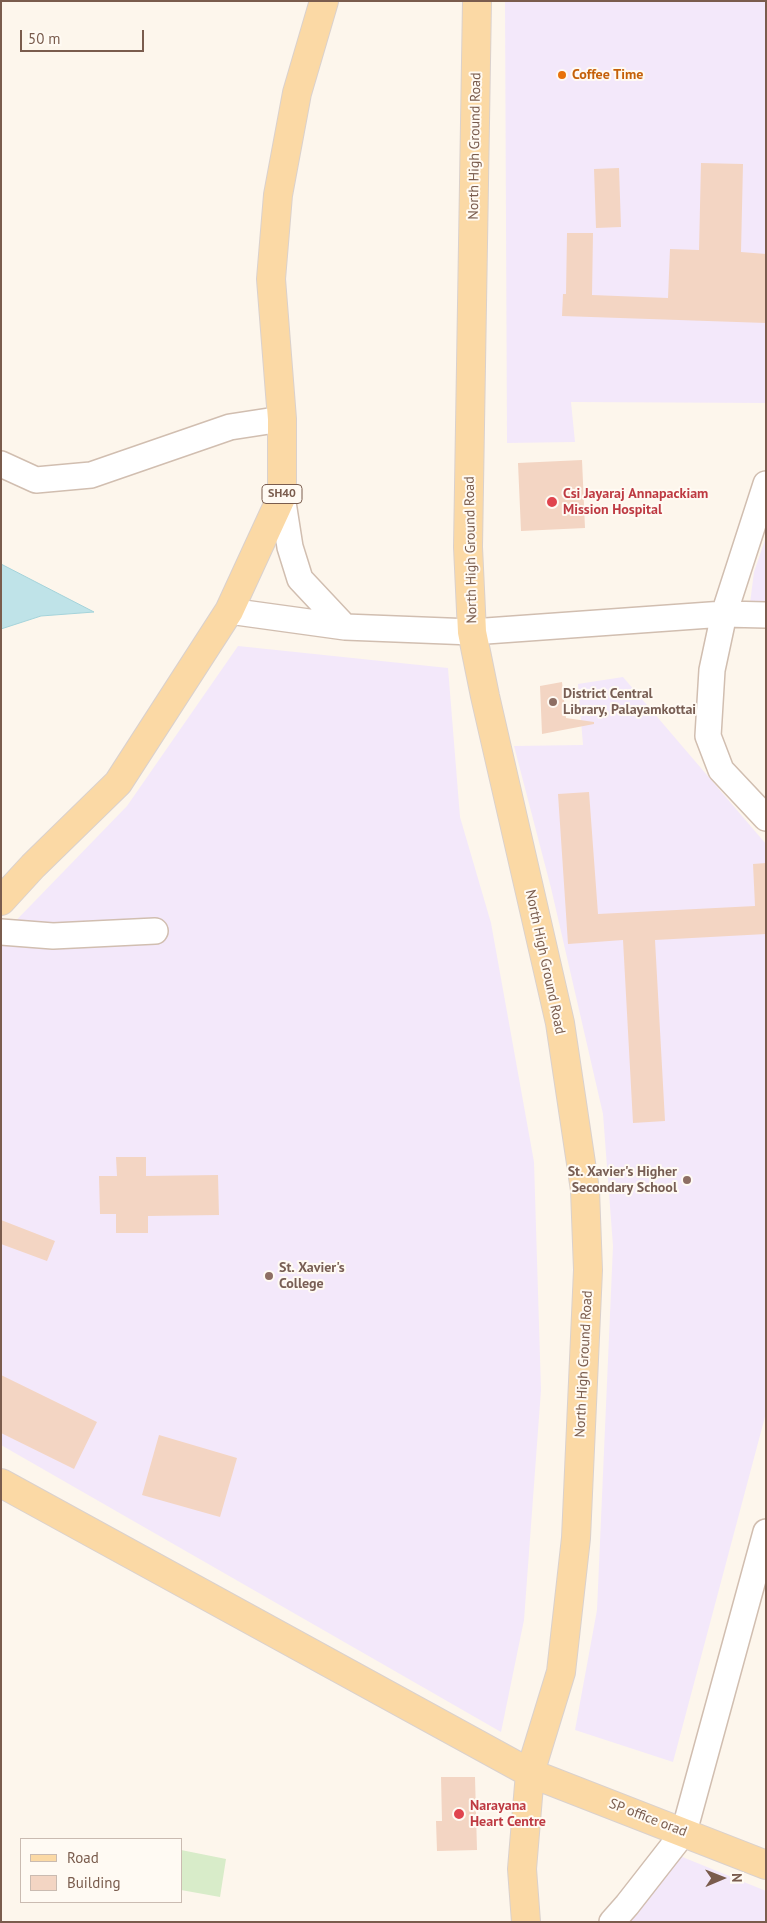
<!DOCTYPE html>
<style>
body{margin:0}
#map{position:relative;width:767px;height:1923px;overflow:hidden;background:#fdf6ec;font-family:"PT Sans",sans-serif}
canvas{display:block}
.frame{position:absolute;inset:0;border:2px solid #7a5c4d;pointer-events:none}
.legend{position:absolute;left:20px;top:1838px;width:162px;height:65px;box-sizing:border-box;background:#fffaf3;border:1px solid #cabbb1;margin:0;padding:6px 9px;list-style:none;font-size:15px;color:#7a5c4d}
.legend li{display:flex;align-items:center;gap:10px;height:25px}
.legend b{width:25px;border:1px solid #cabbb1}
.north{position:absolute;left:697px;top:1853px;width:50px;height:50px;-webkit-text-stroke:4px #fffaf3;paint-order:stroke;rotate:89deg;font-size:14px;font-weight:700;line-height:20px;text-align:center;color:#7a5c4d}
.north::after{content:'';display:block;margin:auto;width:18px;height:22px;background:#7a5c4d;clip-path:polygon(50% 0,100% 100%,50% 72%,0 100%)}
.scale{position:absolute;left:20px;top:30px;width:124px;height:22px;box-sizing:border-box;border:2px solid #7a5c4d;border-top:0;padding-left:6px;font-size:15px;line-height:18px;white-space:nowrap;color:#7a5c4d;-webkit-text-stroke:4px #fffaf3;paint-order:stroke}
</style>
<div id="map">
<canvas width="767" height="1923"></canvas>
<div class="frame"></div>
<ul class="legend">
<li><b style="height:6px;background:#fbd9a5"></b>Road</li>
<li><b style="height:14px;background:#f3d5c3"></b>Building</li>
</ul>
<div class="north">N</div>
<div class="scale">50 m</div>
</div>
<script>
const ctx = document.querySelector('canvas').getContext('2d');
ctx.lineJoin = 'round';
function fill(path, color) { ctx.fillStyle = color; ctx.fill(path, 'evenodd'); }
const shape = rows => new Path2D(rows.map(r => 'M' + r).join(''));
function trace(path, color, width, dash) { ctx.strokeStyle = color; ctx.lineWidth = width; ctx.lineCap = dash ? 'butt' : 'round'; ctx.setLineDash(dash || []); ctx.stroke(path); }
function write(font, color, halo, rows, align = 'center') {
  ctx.font = font + ' "PT Sans",sans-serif'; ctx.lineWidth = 4; ctx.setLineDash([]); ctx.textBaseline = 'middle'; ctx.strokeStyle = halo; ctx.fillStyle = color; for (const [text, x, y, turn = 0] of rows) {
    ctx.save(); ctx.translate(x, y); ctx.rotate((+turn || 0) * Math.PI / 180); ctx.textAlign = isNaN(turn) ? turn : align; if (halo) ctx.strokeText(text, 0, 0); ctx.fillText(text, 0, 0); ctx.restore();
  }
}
fill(shape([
 [505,1,766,1,766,403,571,402,575,442,507,443],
 [766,537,766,602,750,603,754,572],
 [238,646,448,668,460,817,491,923,534,1162,541,1390,524,1620,501,1732,1,1445,1,936,127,806],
 [623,677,766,844,766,1413,673,1762,575,1730,597,1610,613,1246,603,1114,551,888,514,746,583,745,578,684],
 [680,1856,766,1891,766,1922,621,1922]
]), '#f3e8fa');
fill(shape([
 [181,1850,226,1859,220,1897,181,1890]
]), '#d8ecc9');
const water = shape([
 [1,564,94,612,41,616,1,629,1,564]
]);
fill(water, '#bfe3e8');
trace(water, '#a5d3da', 1);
fill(shape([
 [701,163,743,164,741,252,766,254,766,323,562,316,563,294,566,294,567,233,593,233,592,295,668,298,670,249,699,250],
 [619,168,621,227,596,228,594,169],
 [582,460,585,528,521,531,518,463],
 [562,682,566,718,594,722,594,724,542,734,540,686],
 [589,792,598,914,755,906,753,864,766,863,766,934,655,940,665,1121,633,1123,623,940,568,944,558,794],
 [116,1157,146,1157,146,1176,218,1175,219,1215,148,1216,148,1233,116,1233,116,1214,100,1214,99,1176,117,1176],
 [1,1220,55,1241,47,1261,1,1244],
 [1,1375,97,1422,74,1469,1,1433],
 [159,1435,237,1458,220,1517,142,1495],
 [441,1777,475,1777,477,1850,437,1851,436,1821,442,1821]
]), '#f3d5c3');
const minor = shape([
 [1,464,36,480,91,475,230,427,282,419],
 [766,484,724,614,712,670,708,736,721,770,766,818],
 [282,496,290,547,300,579,345,627],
 [229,611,345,627,472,632,724,614,766,615],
 [1,932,53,936,155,931],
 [612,1922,627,1905,684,1832,766,1532]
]);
const major = shape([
 [477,1,468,547,472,632,485,696,560,1023,585,1190,588,1270,576,1538,561,1672,530,1773,522,1869,526,1922],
 [1,901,33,866,118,783,229,611,282,496,282,419,271,279,278,195,297,93,324,1],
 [1,1483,530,1773,766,1865]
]);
trace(minor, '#d1beb0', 28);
trace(major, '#dad1cd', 30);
trace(minor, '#fff', 25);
trace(major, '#fbd9a5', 28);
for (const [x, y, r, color] of [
 [562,75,5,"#e8710a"],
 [552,502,6,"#e0444e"],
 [553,702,5,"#8d6e63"],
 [687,1180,5,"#8d6e63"],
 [269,1276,5,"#8d6e63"],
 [459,1814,6,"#e0444e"]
]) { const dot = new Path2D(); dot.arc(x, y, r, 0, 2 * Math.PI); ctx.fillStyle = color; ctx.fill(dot); trace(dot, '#fffaf3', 2); }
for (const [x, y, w] of [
 [282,494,40]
]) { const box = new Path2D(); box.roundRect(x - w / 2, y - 9.5, w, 19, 4); ctx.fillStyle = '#fffaf3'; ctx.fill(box); trace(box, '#7a5c4d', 1); }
write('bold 12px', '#7a5c4d', null, [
 ["SH40",282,494]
]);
write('bold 14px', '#c56008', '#fffaf3', [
 ["Coffee Time",572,75]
], 'left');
write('14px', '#7a5c4d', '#fffaf3', [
 ["North High Ground Road",475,146,-89],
 ["North High Ground Road",471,550,-91],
 ["North High Ground Road",545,962,78],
 ["North High Ground Road",584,1364,-87],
 ["SP office orad",648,1818,21]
]);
write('bold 14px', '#be3a42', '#fffaf3', [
 ["Csi Jayaraj Annapackiam",563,494],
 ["Mission Hospital",563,510],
 ["Narayana",470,1806],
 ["Heart Centre",470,1822]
], 'left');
write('bold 14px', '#785e54', '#fffaf3', [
 ["District Central",563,694],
 ["Library, Palayamkottai",563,710],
 ["St. Xavier's Higher",677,1172,"right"],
 ["Secondary School",677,1188,"right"],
 ["St. Xavier's",279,1268],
 ["College",279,1284]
], 'left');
</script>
